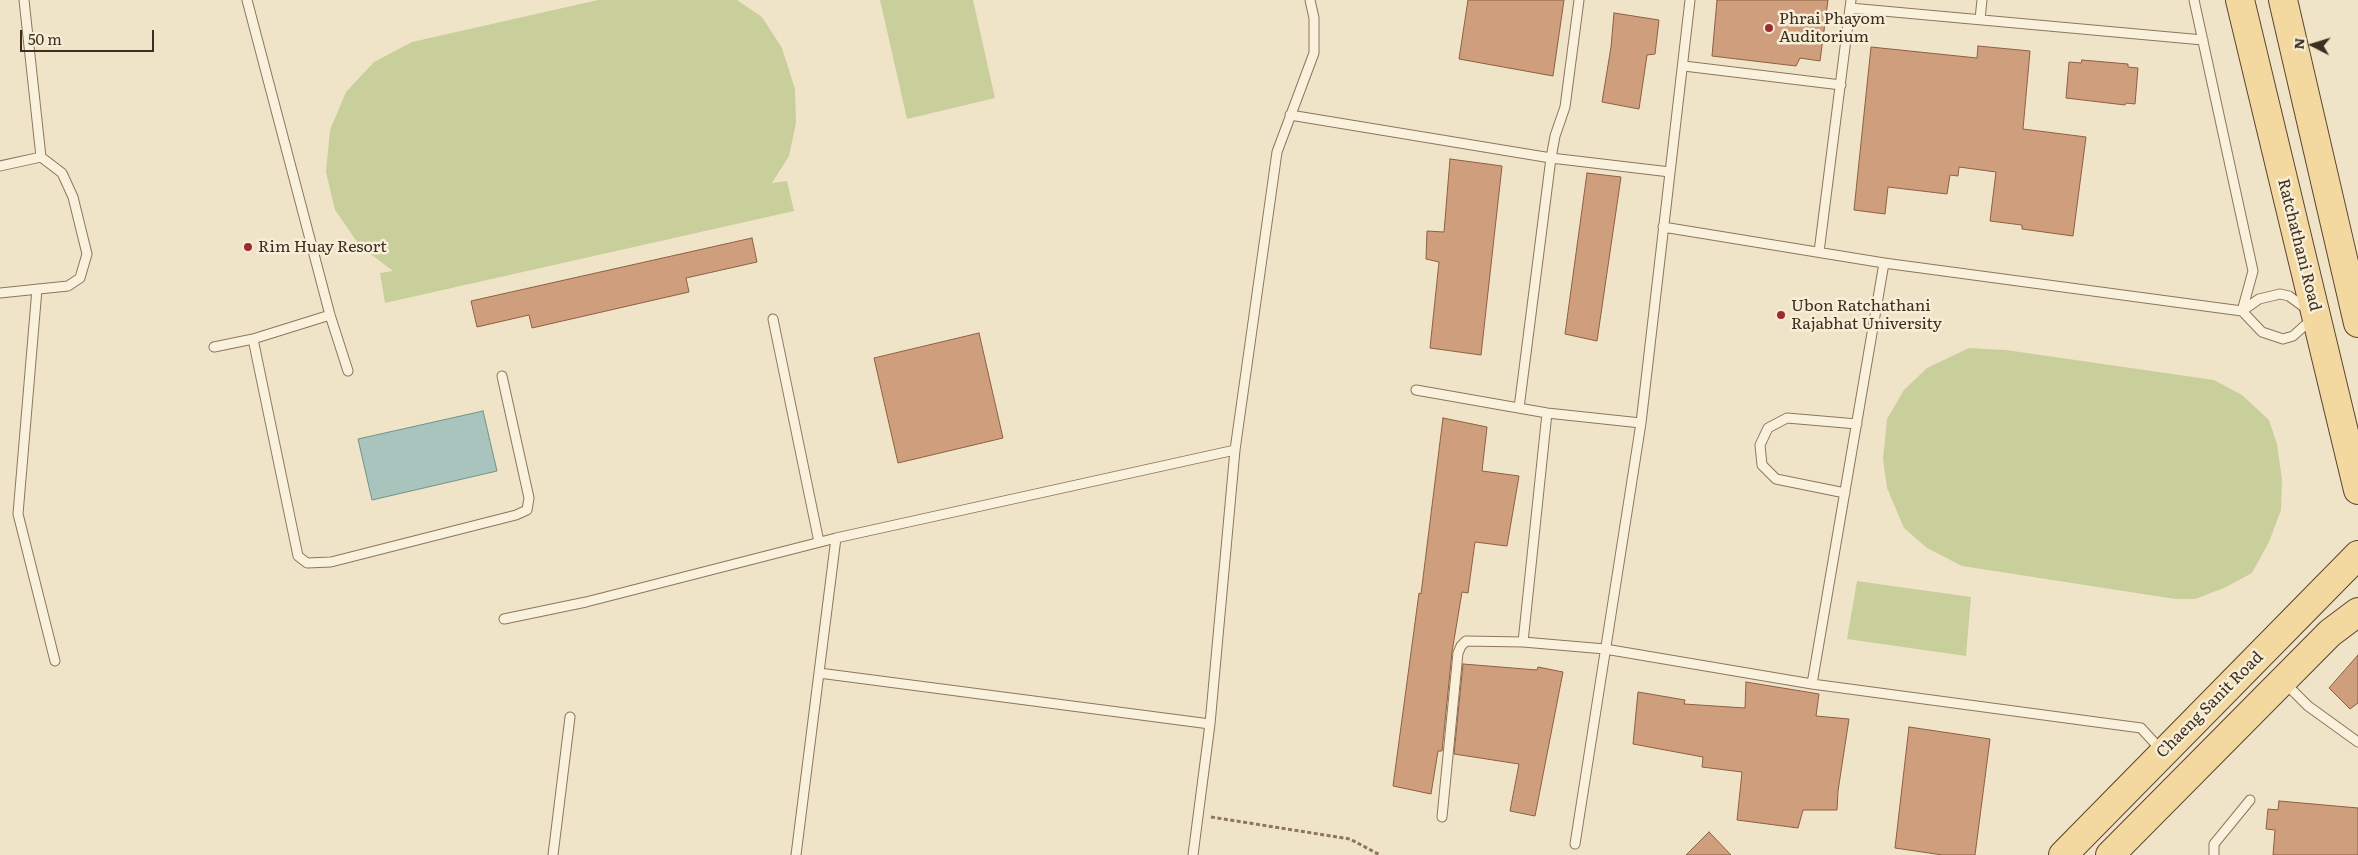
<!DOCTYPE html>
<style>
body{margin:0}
#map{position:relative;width:2358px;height:855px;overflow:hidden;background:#f0e4c8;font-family:Literata,serif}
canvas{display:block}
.north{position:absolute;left:2288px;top:20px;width:50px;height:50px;-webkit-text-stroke:4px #f7eed8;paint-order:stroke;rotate:275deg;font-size:14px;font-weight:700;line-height:20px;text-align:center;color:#3d2e20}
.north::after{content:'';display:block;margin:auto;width:18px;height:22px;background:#3d2e20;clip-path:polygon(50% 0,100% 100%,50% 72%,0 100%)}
.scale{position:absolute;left:20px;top:30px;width:134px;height:22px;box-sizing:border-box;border:2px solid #3d2e20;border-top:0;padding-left:6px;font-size:15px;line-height:18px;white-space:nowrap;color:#3d2e20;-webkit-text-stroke:4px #f7eed8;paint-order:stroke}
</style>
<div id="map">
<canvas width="2358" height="855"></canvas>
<div class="north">N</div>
<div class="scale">50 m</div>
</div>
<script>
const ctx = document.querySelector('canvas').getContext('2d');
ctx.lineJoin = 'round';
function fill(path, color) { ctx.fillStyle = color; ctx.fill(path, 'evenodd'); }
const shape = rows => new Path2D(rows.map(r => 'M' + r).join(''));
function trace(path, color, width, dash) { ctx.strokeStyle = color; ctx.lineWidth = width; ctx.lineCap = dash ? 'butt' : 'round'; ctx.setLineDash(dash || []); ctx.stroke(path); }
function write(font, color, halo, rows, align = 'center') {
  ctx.font = font + ' Literata,serif'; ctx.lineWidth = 5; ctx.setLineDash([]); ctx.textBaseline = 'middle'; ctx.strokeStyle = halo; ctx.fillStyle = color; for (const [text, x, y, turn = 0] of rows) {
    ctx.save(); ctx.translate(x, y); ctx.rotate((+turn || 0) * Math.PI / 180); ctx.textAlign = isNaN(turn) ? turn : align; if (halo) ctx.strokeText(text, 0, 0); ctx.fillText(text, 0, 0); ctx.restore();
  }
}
fill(shape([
 [598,0,737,0,762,17,782,48,795,89,796,123,789,156,772,183,787,181,794,211,385,303,380,273,393,271,360,246,335,210,326,172,330,130,346,92,374,62,412,42],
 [880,0,973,0,995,98,907,119],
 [1969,348,2006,350,2214,380,2242,395,2269,420,2277,444,2282,479,2281,510,2269,542,2252,573,2224,588,2195,599,2175,599,1962,566,1927,548,1904,528,1887,488,1883,459,1887,419,1904,390,1927,368],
 [1857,581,1971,597,1966,656,1847,639]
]), '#c9cf9b');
const water = shape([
 [483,411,497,471,372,500,358,439,483,411]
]);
fill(water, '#a9c4bc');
trace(water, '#6f938a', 1);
const building = shape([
 [1468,0,1564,0,1553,76,1459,59,1468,0],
 [1717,0,1828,0,1820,61,1800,58,1796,66,1712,56,1717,0],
 [1614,13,1659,20,1655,54,1647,55,1639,109,1602,102,1611,47,1614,13],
 [1978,46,2030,51,2023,129,2086,137,2073,236,2022,229,2022,225,1990,221,1996,172,1959,167,1958,176,1950,175,1947,194,1888,187,1885,214,1854,210,1871,47,1977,58,1978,46],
 [2082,60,2128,64,2128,67,2138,68,2135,104,2126,103,2125,105,2066,98,2069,62,2081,63,2082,60],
 [1450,159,1502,166,1481,355,1430,348,1439,262,1426,259,1427,231,1444,232,1450,159],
 [1587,173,1621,177,1597,341,1565,334,1587,173],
 [752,238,757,262,686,278,689,292,532,328,529,315,477,327,471,301,752,238],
 [979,333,1003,438,898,463,874,358,979,333],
 [1443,418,1487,427,1482,471,1519,476,1507,546,1475,542,1468,593,1462,592,1452,652,1442,751,1438,751,1431,794,1393,786,1419,593,1421,594,1443,418],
 [2358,655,2358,703,2350,709,2329,688,2358,655],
 [1463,664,1537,670,1538,667,1563,672,1535,816,1510,811,1519,764,1454,754,1463,664],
 [1746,682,1819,694,1816,716,1849,719,1838,791,1837,810,1803,810,1798,828,1737,820,1742,772,1702,767,1703,757,1633,744,1638,692,1685,700,1684,704,1745,708,1746,682],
 [1909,727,1990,739,1975,855,1943,855,1895,848,1909,727],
 [2279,801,2358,808,2358,855,2273,855,2275,830,2266,829,2268,809,2278,810,2279,801],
 [1709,832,1731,855,1686,855,1709,832]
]);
fill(building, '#cf9f7d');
trace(building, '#8d5f41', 1);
const lane = shape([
 [247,0,330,315,348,371],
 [2194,0,2253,271,2242,311],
 [1850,8,2203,40],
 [1980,19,1982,0],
 [1684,66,1841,85],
 [1290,115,1551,158,1670,172],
 [0,166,41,157],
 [1663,227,1884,263,2242,311,2259,299,2280,294,2289,296,2308,310],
 [1819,252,1851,0],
 [37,289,18,514,55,661],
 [0,293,68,286,80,278,87,254,73,197,62,173,41,157,24,0],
 [2242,311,2262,332,2283,339,2293,336,2312,319],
 [773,319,819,542],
 [253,339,298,556,307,563,331,562,516,515,527,510,529,498,502,376],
 [214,347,253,339,330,315],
 [1416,390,1547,413,1641,423],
 [1519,408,1551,158,1555,136,1565,107,1579,0],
 [1547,413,1523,642,1605,649,1812,684,2141,728,2161,750],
 [1845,493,1776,479,1762,465,1760,445,1768,428,1787,418,1857,424],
 [504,619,586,602,836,538,1235,450],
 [819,673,1210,724],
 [2284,682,2308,706,2358,742],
 [1812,684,1884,263],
 [1442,817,1458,653,1461,646,1466,641,1523,642],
 [1575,844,1641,423,1690,0],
 [553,855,570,717],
 [796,855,836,538],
 [1193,855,1210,724,1235,450,1277,152,1314,53,1314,18,1310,0],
 [2214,855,2214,844,2250,800]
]);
const primary = shape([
 [2240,0,2358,490],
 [2283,0,2358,323],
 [2063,855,2358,555],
 [2110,855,2330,633,2358,612]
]);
trace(lane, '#8d765c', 11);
trace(primary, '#5b4430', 30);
trace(shape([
 [1211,817,1350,839,1380,855]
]), '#8d765c', 3, [4, 2.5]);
trace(lane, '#faf1dc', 9);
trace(primary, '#f3d9a0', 28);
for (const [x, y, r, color] of [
 [1769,28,5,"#9e2a2b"],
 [248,247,5,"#9e2a2b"],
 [1781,315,5,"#9e2a2b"]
]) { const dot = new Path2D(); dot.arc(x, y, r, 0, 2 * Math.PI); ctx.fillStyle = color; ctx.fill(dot); trace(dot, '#f7eed8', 2); }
write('16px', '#3d2e20', '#f7eed8', [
 ["Phrai Phayom",1779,19],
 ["Auditorium",1779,37],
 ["Rim Huay Resort",258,247],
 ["Ubon Ratchathani",1791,306],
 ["Rajabhat University",1791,324]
], 'left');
write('16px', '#3d2e20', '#f7eed8', [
 ["Ratchathani Road",2299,245,76],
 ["Chaeng Sanit Road",2210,705,-45]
]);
</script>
